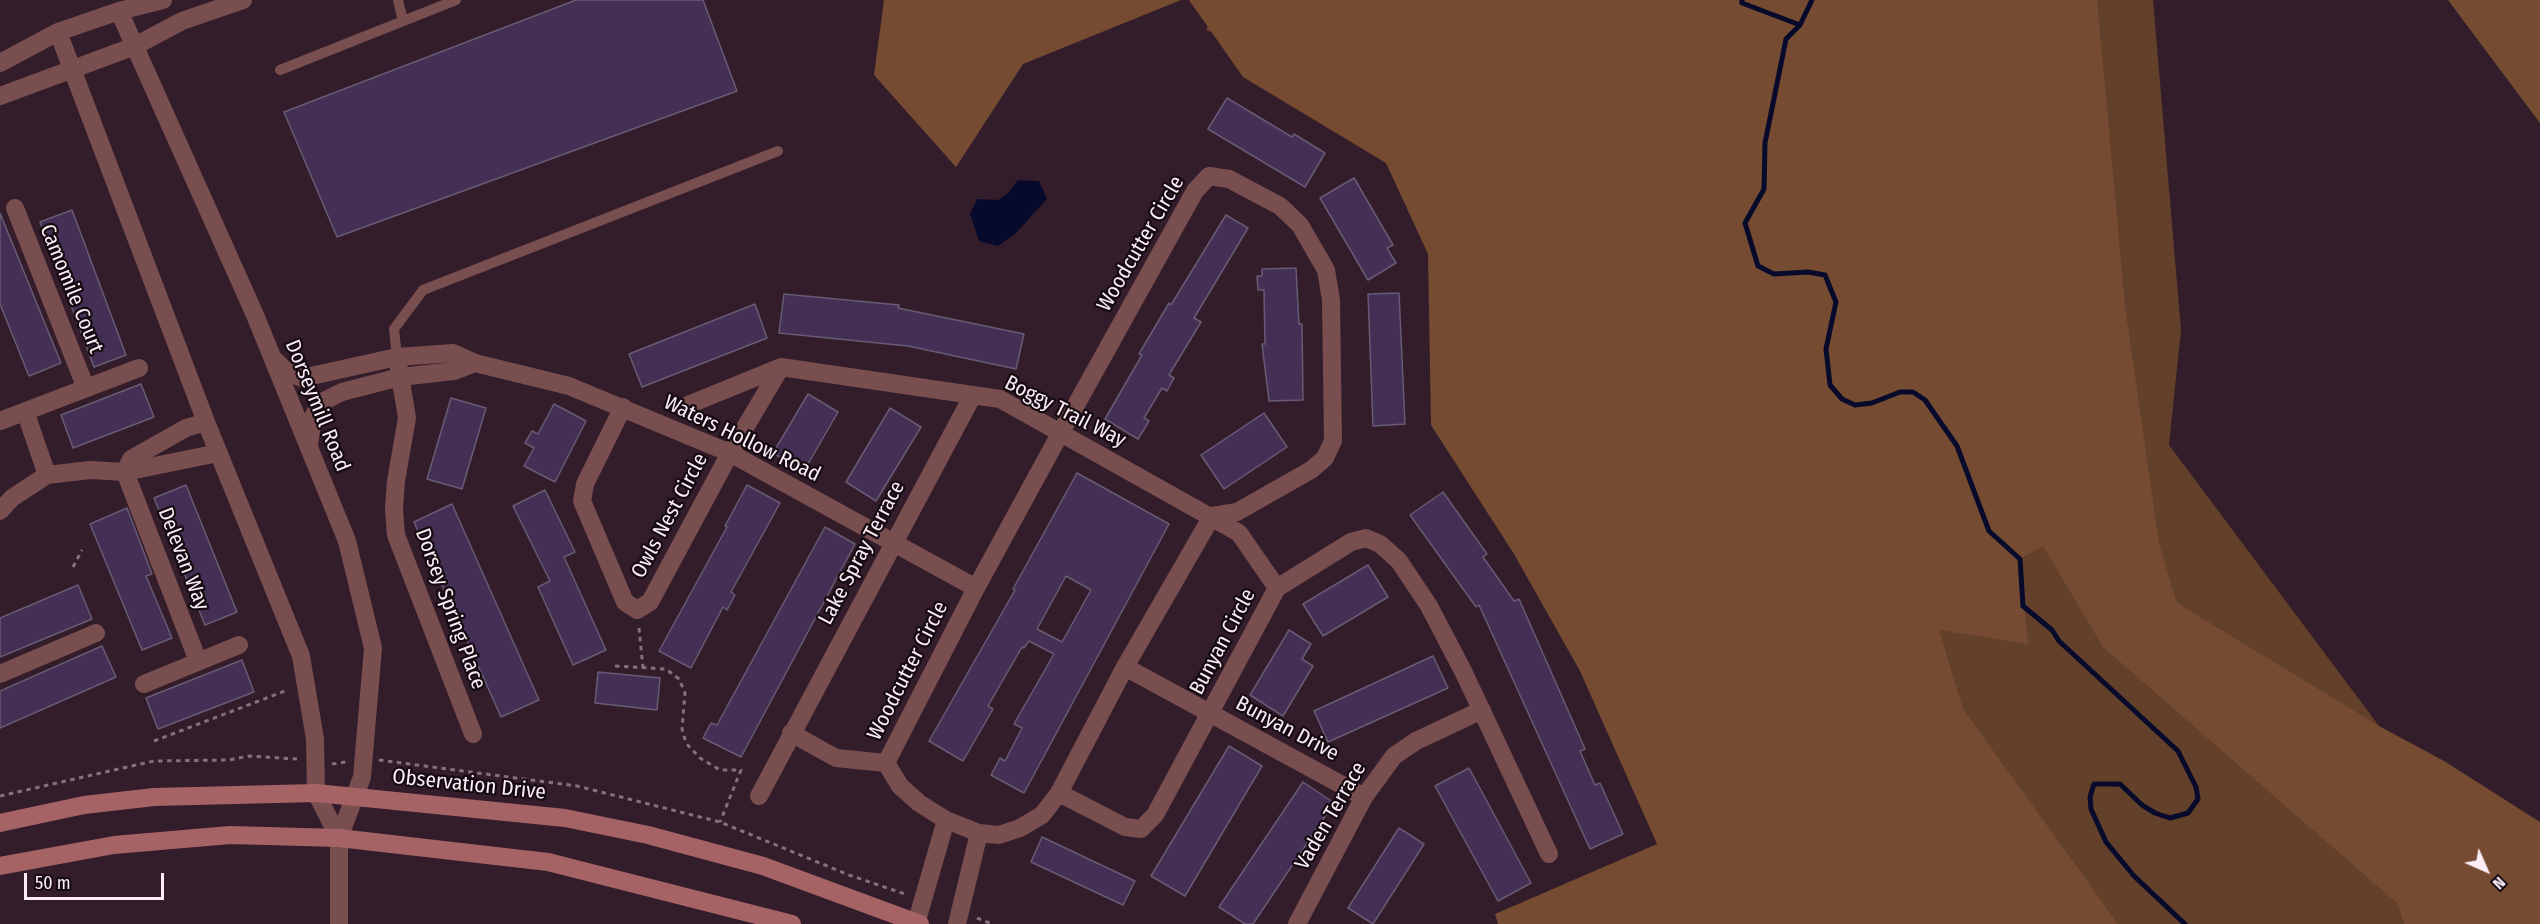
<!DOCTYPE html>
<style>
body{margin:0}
#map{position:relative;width:2540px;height:924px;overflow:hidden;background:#341d2b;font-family:"Fira Sans Condensed",sans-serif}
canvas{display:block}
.north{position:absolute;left:2456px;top:840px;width:60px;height:60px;-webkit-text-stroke:4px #150b11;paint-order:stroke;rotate:135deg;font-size:16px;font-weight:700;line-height:24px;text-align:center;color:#fdedf6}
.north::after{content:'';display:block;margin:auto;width:21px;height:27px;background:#fdedf6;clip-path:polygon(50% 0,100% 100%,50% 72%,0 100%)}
.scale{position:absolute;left:24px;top:873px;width:140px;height:27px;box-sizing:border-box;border:3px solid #fdedf6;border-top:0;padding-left:8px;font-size:18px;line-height:21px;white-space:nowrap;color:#fdedf6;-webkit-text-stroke:4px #150b11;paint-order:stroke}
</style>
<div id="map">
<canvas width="2540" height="924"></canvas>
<div class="north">N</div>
<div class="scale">50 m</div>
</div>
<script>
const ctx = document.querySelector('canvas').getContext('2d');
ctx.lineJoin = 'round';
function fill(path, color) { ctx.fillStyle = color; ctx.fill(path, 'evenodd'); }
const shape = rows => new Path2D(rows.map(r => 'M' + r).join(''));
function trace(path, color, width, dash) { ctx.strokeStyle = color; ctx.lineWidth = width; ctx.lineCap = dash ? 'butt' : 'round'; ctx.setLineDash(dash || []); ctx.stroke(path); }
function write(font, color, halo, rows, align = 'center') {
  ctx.font = font + ' "Fira Sans Condensed",sans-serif'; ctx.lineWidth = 4.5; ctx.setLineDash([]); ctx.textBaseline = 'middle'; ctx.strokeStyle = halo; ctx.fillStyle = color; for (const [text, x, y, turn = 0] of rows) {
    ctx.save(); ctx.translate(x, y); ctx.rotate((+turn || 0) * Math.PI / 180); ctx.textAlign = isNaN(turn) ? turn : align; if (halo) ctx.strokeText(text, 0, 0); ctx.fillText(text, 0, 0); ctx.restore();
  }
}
fill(shape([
 [1222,0,2153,0,2181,330,2169,445,2379,726,2405,924,1774,924,1442,291,1408,160,1246,44,1206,30],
 [2100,41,2126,312,2131,354,1961,184]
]), '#63402a');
fill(shape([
 [884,0,1181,0,1023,64,956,167,874,75],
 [1189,0,2097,0,2126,312,2159,544,2177,603,2379,726,2444,761,2540,822,2540,924,2404,924,2398,904,2103,647,2043,546,2020,559,2028,644,1939,630,1963,709,2118,924,1498,924,1495,914,1657,844,1580,671,1514,554,1431,425,1428,254,1386,163,1243,77],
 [2448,0,2540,0,2540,123]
]), '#754c32');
fill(shape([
 [1018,180,1039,181,1047,199,1015,234,998,246,979,241,970,214,977,199,998,200,1008,193]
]), '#080a2c');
trace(shape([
 [1742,0,1742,3,1800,25],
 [1812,0,1800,25,1786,39,1765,143,1764,189,1745,223,1758,266,1774,274,1808,272,1825,275,1836,302,1826,349,1830,385,1842,399,1855,405,1872,403,1900,392,1913,392,1925,400,1957,446,1989,531,2020,559,2023,606,2052,630,2059,641,2178,751,2196,787,2198,799,2188,813,2170,818,2155,813,2142,805,2120,784,2094,784,2090,797,2091,809,2106,842,2134,876,2185,924]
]), '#080a2c', 5);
const building = shape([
 [576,0,703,0,737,91,337,237,284,112,576,0],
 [1227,98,1292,137,1294,134,1325,153,1305,187,1208,129,1227,98],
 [1354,178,1393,245,1387,248,1396,263,1368,280,1320,198,1354,178],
 [72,210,126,355,94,367,40,222,72,210],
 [0,213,61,363,29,376,0,304,0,213],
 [1226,215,1248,228,1194,318,1201,322,1169,375,1174,378,1167,391,1162,388,1144,418,1149,421,1138,439,1105,419,1142,355,1139,354,1169,303,1171,305,1226,215],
 [1296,268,1299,324,1302,324,1303,400,1269,401,1262,344,1265,344,1264,290,1258,290,1257,276,1262,276,1262,269,1296,268],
 [1399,293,1405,424,1373,426,1368,294,1399,293],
 [784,294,899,305,898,308,1024,334,1016,369,908,346,779,333,784,294],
 [755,304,767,338,642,387,629,354,755,304],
 [141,384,154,417,73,448,61,415,141,384],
 [808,394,838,412,804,471,773,453,808,394],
 [451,398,486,408,462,489,427,479,451,398],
 [554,404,586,421,555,482,524,466,534,448,525,443,532,431,538,434,554,404],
 [890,408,921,427,876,501,846,482,890,408],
 [1264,413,1287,447,1224,489,1201,455,1264,413],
 [1077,473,1169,524,1024,793,991,775,1000,758,1005,761,1022,728,1014,724,1054,654,1029,641,1024,648,1022,647,988,706,993,709,963,761,929,741,1015,590,1013,589,1077,473],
 [1066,576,1091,590,1062,642,1037,629,1066,576],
 [186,485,237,612,205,625,154,498,186,485],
 [747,485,780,503,731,592,735,595,727,610,723,607,691,668,659,651,727,527,725,526,747,485],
 [545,490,575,552,564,557,606,650,573,665,538,587,550,581,513,506,545,490],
 [1443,492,1487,554,1483,557,1514,601,1519,599,1585,749,1580,751,1595,785,1600,783,1623,834,1590,849,1479,605,1476,607,1410,515,1443,492],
 [452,504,539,700,501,717,414,522,452,504],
 [127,508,152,574,146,576,172,638,142,650,90,524,127,508],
 [825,527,855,544,741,757,703,738,711,723,717,725,825,527],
 [1368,565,1388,597,1323,636,1303,604,1368,565],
 [78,585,92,619,0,657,0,618,78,585],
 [1289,630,1311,644,1302,659,1313,666,1283,716,1250,695,1289,630],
 [102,646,116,677,0,728,0,691,102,646],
 [1433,656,1448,688,1328,742,1314,711,1433,656],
 [242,660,254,692,158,729,146,698,242,660],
 [598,672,660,678,657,710,595,703,598,672],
 [1229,746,1262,766,1185,896,1151,876,1229,746],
 [1469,768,1531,883,1498,901,1435,786,1469,768],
 [1303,782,1334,803,1253,924,1245,924,1219,907,1303,782],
 [1399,828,1424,844,1373,924,1348,908,1399,828],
 [1042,837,1135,881,1123,905,1031,862,1042,837]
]);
fill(building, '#443055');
trace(building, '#685b74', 1.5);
trace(shape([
 [73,567,82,550],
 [639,628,643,668],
 [615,666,666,669,679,679,685,693,682,729,686,743,700,758,720,770,741,770,720,822],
 [154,741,285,691],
 [379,760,577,786,720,822,849,875,905,894],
 [332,764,346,762],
 [0,796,154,761,229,760,249,756,297,759],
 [977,918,992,924]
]), '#85707c', 3, [4.5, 4.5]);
trace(shape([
 [398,0,403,21],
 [280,70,456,0],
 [397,357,394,329,423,290,778,151]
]), '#784e4f', 10);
trace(shape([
 [119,11,255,315,347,541,373,648,362,777,339,838,339,924],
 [58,32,206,422,301,656,315,739,316,793,339,838],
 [0,63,58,32,119,11,163,0],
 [0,96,135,46,182,21,243,0],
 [1209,176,1229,179,1280,206,1300,225,1326,270,1331,300,1333,441,1325,458,1311,470,1237,512,1212,516,1125,667,1059,793,1042,815,1020,828,999,835,979,833,946,820,919,803,900,786,886,763,976,588,1061,432,1195,191,1209,176],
 [15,208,85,386],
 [397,357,407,418,396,481,394,509,396,535,473,734],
 [275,360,286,371,302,378,397,357,453,353,475,363,569,386,730,453,976,588],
 [688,405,781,367,1000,399,1239,533,1277,588],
 [623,407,585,484,582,501,625,602,637,610,650,602,730,453,781,367],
 [25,411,47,475],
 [0,421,139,368],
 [309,445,313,417,322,402,342,392,400,377,454,371,475,363],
 [125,472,198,661],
 [125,472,131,459,186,428,206,422],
 [0,511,12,498,47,475,90,470,125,472,218,453],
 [1125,667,1364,797],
 [0,674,96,633],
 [144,684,239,645],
 [791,733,836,758,886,763],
 [1059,793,1125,827,1141,829,1155,815,1277,588,1351,542,1366,538,1380,544,1399,561,1429,606,1464,673,1549,854],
 [759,796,973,395],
 [916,924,946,820],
 [957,924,979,833],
 [1297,924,1364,797,1394,756,1416,741,1482,710]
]), '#784e4f', 18);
trace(shape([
 [0,823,84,805,154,797,316,793,565,818,648,835,763,866,920,924],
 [0,866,114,845,230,835,339,838,548,862,792,924]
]), '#a66365', 18);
write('21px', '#fdedf6', '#150b11', [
 ["Woodcutter Circle",1141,244,-60],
 ["Camomile Court",71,289,68],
 ["Dorseymill Road",317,406,68],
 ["Boggy Trail Way",1065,412,27],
 ["Waters Hollow Road",742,439,26],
 ["Owls Nest Circle",670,516,-62],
 ["Lake Spray Terrace",862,553,-62],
 ["Delevan Way",183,559,69],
 ["Dorsey Spring Place",450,609,70],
 ["Bunyan Circle",1223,642,-62],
 ["Woodcutter Circle",908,671,-63],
 ["Bunyan Drive",1287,729,28],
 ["Observation Drive",469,785,6],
 ["Vaden Terrace",1331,816,-60]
]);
</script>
